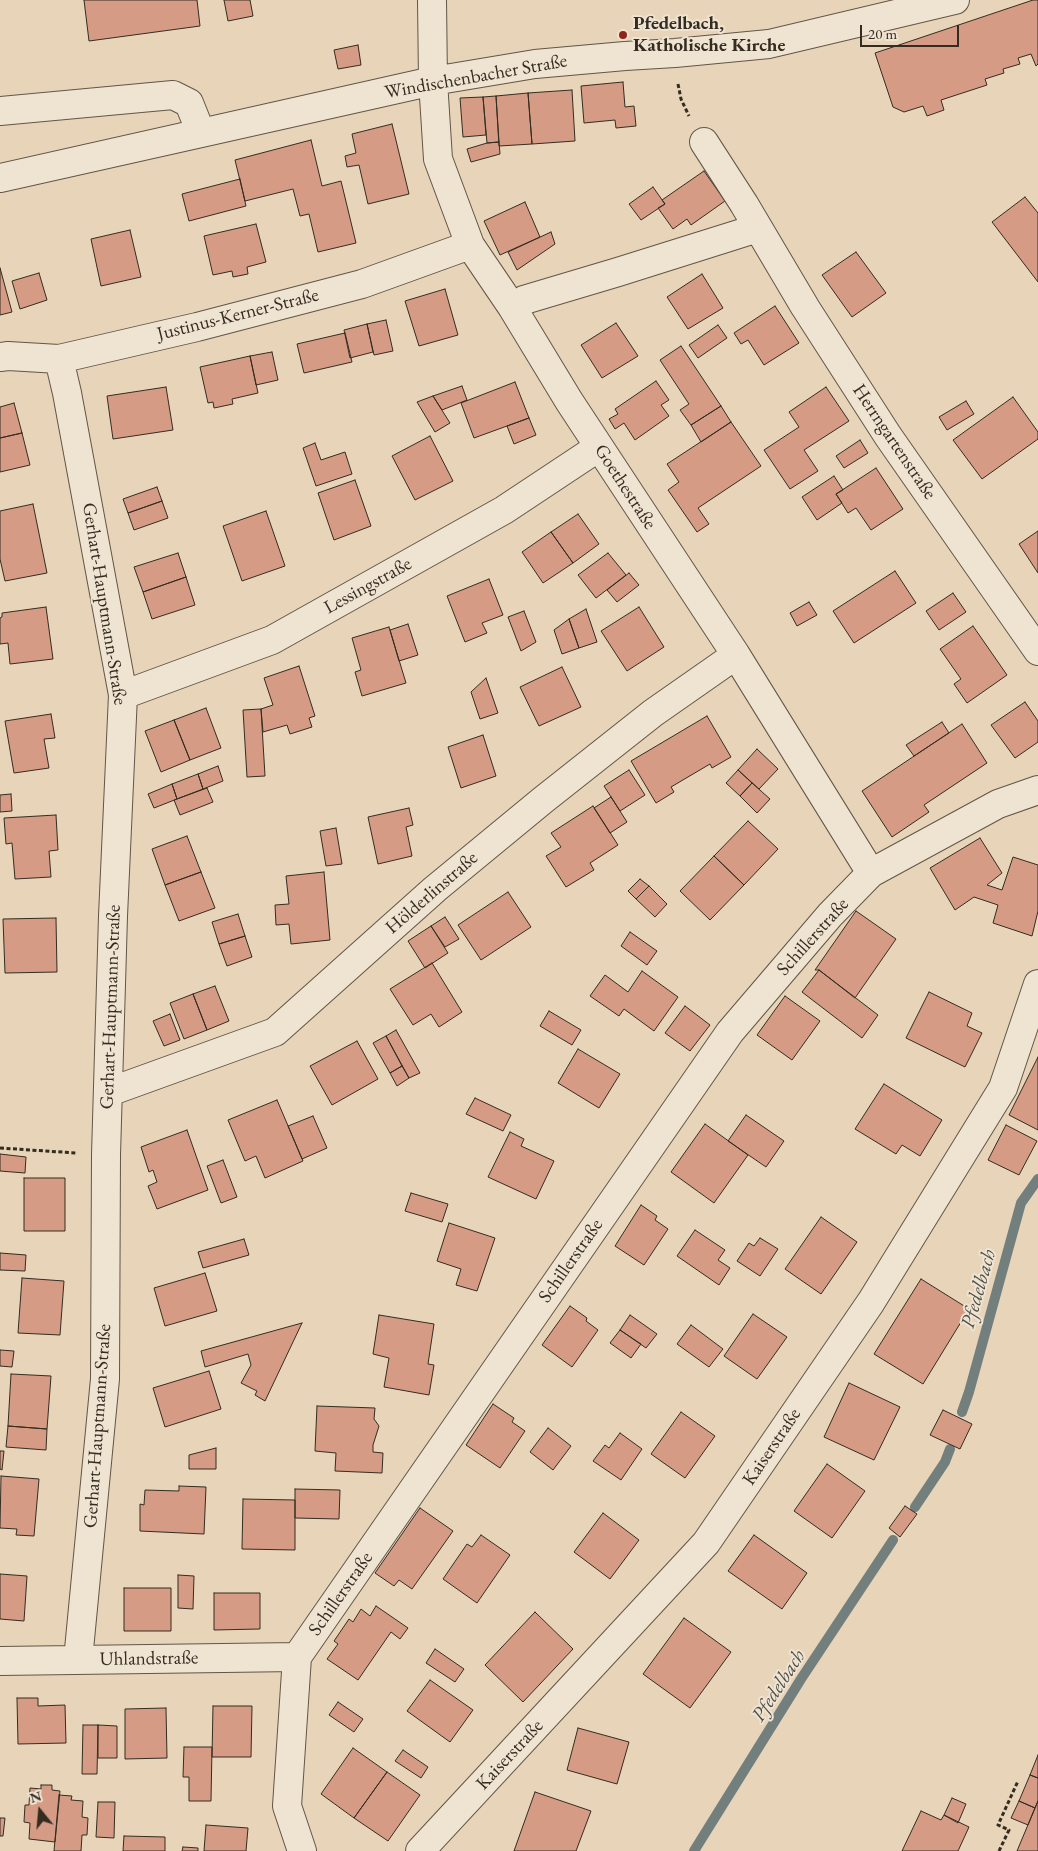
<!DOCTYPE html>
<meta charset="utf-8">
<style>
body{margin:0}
#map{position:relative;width:1038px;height:1851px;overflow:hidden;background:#e7d4b9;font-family:"EB Garamond",serif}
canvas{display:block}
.north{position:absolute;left:15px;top:1786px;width:50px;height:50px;-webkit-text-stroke:4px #efe3d2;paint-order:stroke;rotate:343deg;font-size:14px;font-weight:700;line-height:20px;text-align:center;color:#342c21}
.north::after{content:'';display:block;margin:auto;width:18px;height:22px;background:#342c21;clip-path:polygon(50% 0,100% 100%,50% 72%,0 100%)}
.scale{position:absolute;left:860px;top:25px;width:99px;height:22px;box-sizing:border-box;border:2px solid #342c21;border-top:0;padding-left:6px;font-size:15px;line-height:18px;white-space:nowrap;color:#342c21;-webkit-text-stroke:4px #efe3d2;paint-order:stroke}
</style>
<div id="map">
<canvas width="1038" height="1851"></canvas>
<div class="north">N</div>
<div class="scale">20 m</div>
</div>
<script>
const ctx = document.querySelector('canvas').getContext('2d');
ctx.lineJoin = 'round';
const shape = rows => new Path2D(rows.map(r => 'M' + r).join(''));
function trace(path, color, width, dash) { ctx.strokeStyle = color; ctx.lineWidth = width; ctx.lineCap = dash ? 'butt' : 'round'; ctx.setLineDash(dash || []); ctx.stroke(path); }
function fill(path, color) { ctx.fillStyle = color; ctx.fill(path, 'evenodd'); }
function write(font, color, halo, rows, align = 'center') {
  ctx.font = font + ' "EB Garamond",serif'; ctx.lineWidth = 4; ctx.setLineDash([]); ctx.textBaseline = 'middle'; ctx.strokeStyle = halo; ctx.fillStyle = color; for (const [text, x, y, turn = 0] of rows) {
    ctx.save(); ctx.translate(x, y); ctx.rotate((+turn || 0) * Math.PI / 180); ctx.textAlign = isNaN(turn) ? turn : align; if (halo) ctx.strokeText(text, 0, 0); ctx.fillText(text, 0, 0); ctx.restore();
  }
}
trace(shape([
 [962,1412,969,1392,1021,1203,1038,1179],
 [915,1507,945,1462,950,1449],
 [694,1851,801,1679,893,1540]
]), '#727f7d', 10);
const building = shape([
 [84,0,197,0,200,26,89,41,84,0],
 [224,0,250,0,253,16,228,21,224,0],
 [1033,0,1038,0,1038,64,1036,66,1031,54,1018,58,1020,64,1003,69,1004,73,985,79,987,85,941,100,944,110,927,116,923,106,904,112,893,107,875,53,1033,0],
 [358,45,361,65,338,69,334,50,358,45],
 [623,82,625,107,634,106,636,126,616,128,615,120,584,123,581,86,623,82],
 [572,90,575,141,532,144,528,93,572,90],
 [528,93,532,144,499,146,496,96,528,93],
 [496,96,499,142,487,143,483,97,496,96],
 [483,97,486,135,463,137,460,98,483,97],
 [392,124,409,194,368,204,359,165,347,167,345,156,356,153,352,134,392,124],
 [311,140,322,186,341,181,356,243,318,252,309,214,300,216,293,189,245,201,235,160,311,140],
 [499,142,500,154,471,162,467,149,487,143,499,142],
 [704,171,725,201,691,225,687,219,673,229,658,208,665,204,662,200,704,171],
 [240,179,246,206,189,221,182,194,240,179],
 [653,187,665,204,641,220,629,204,653,187],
 [1025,197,1038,213,1038,282,992,222,1025,197],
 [525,202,540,237,500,255,484,221,525,202],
 [256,224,266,262,247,267,248,274,233,277,232,271,213,275,204,236,256,224],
 [130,230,141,277,101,286,91,239,130,230],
 [551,232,555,244,517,270,508,252,551,232],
 [856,252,886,293,852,317,822,275,856,252],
 [0,268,12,312,0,315,0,268],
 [39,273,47,300,20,309,12,281,39,273],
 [702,274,723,308,688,329,667,297,702,274],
 [445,289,458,335,419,346,405,301,445,289],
 [775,306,799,343,764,365,748,340,741,344,734,333,775,306],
 [386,320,393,351,374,355,367,324,386,320],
 [616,323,638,356,602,378,581,345,616,323],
 [367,324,373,352,350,358,344,330,367,324],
 [718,325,727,338,698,358,689,345,718,325],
 [345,333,352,362,304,373,297,344,345,333],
 [681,346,721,406,691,425,680,410,689,404,660,360,681,346],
 [272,352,278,380,256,385,250,356,272,352],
 [250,356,258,393,232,399,233,404,214,408,213,402,208,403,200,367,250,356],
 [656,381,669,400,661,405,669,416,635,440,624,423,615,429,609,419,618,414,615,409,656,381],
 [515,382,529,418,474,438,461,403,515,382],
 [462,386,467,400,442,410,433,396,462,386],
 [166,387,173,430,113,439,107,396,166,387],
 [826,387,849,421,804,450,818,471,790,489,764,450,799,427,789,412,826,387],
 [433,396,450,423,435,432,417,402,433,396],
 [1013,397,1038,432,1038,439,982,479,953,440,1013,397],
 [966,401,974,414,947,430,939,417,966,401],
 [14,403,22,433,0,438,0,407,14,403],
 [721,406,731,422,701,442,691,425,721,406],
 [529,418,536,435,514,444,507,426,529,418],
 [731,422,761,466,698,508,709,524,697,532,668,490,679,482,667,464,731,422],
 [22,433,30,465,0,472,0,438,22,433],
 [430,436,453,481,415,500,392,456,430,436],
 [860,440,868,453,844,468,836,456,860,440],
 [315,443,321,460,345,452,352,474,316,486,303,448,315,443],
 [876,468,903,509,871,530,856,508,848,513,836,494,876,468],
 [834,476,843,490,836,494,842,503,817,520,802,497,834,476],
 [355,480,371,526,334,540,318,493,355,480],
 [157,487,162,501,128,513,123,499,157,487],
 [162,501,168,518,134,530,128,513,162,501],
 [33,504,47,573,5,581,0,559,0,511,33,504],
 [266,511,285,566,242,581,223,526,266,511],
 [578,514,599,544,573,563,551,532,578,514],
 [1038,531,1038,573,1019,544,1038,531],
 [551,532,573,563,543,583,522,552,551,532],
 [178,553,186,577,143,592,134,567,178,553],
 [608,553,626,575,596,598,578,575,608,553],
 [895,571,916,603,854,643,833,611,895,571],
 [629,573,639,585,617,602,607,590,629,573],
 [186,577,195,605,152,619,143,592,186,577],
 [489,579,503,615,482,623,487,633,465,642,447,596,489,579],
 [953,593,966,612,939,630,926,611,953,593],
 [809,602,817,615,797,626,790,613,809,602],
 [46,607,53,659,10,664,8,643,0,644,0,618,2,617,2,613,46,607],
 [639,607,664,647,627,671,601,631,639,607],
 [586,609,597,642,579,648,569,619,586,609],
 [524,611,536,642,521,651,508,617,524,611],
 [569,619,579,648,562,654,554,630,569,619],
 [408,624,418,655,399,661,390,630,408,624],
 [973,626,1007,675,967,703,954,684,961,679,940,649,973,626],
 [389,627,406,683,362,696,355,672,361,670,352,638,389,627],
 [299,666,315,716,309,718,312,727,290,734,287,725,263,732,261,709,273,705,264,678,299,666],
 [562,667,581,707,539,726,520,687,562,667],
 [486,678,498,713,480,719,471,692,486,678],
 [1025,702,1038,721,1038,742,1015,758,991,725,1025,702],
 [206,708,221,748,190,760,174,720,206,708],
 [261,709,265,776,247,777,243,710,261,709],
 [51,714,55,738,44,739,49,768,14,773,5,721,51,714],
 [707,716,731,757,712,768,710,764,671,787,674,792,656,803,631,761,707,716],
 [174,720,190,760,161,772,145,731,174,720],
 [942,722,949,733,914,756,906,745,942,722],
 [962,724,987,763,924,805,929,812,892,837,862,791,962,724],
 [483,735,496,776,461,788,448,747,483,735],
 [757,749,778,769,759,789,738,770,757,749],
 [218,766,223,781,203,789,198,774,218,766],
 [629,770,645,795,620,811,604,786,629,770],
 [738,770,752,783,740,796,726,783,738,770],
 [198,774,203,789,177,799,172,784,198,774],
 [752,783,770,799,757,813,740,796,752,783],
 [172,784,177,799,154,808,148,794,172,784],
 [207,788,213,802,180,815,174,800,207,788],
 [11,794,12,811,0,812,0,795,11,794],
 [611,797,627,822,610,833,594,808,611,797],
 [593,806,618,845,590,863,594,870,566,887,546,856,561,847,551,833,593,806],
 [409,808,413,825,406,827,412,856,378,864,368,817,409,808],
 [56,815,58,850,49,851,51,877,15,879,12,843,6,844,4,818,56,815],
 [748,821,778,849,744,885,714,856,748,821],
 [336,828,342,864,326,866,320,831,336,828],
 [187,836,201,872,165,885,152,849,187,836],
 [980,838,1002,873,987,885,1002,890,1013,857,1038,865,1038,911,1032,936,993,923,998,905,974,897,955,910,930,868,980,838],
 [714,856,744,885,710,920,680,891,714,856],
 [201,872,215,908,179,921,165,885,201,872],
 [324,872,330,940,291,944,289,924,276,925,275,905,289,904,286,876,324,872],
 [640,879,649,886,636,899,628,891,640,879],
 [649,886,667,904,655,917,636,899,649,886],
 [508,892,531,927,481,960,458,925,508,892],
 [856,911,896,939,855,998,819,970,815,970,856,911],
 [238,914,245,936,219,944,212,922,238,914],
 [445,917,459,939,445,947,431,926,445,917],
 [56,918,57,972,5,973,3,919,56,918],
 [431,926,448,953,425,968,408,941,431,926],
 [630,932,657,951,647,965,621,946,630,932],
 [245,936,252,957,227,966,219,944,245,936],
 [432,963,462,1012,439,1027,431,1014,413,1025,390,989,432,963],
 [819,970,878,1015,862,1038,802,992,819,970],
 [642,971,678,997,654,1031,624,1009,619,1016,590,996,605,975,628,992,642,971],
 [215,986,229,1021,207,1030,193,994,215,986],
 [929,992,972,1013,967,1026,982,1033,965,1067,906,1038,929,992],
 [193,994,207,1030,184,1039,170,1003,193,994],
 [785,996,820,1021,792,1060,757,1035,785,996],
 [685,1006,710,1025,690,1051,665,1033,685,1006],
 [549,1011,581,1030,572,1045,540,1026,549,1011],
 [170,1014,180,1040,164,1046,153,1021,170,1014],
 [396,1030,420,1073,409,1078,386,1036,396,1030],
 [386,1036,402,1066,390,1073,373,1043,386,1036],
 [357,1041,378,1079,332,1105,310,1066,357,1041],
 [578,1049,620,1074,599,1108,558,1083,578,1049],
 [1038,1057,1038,1130,1009,1115,1038,1057],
 [402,1066,409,1078,397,1086,390,1073,402,1066],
 [884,1084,942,1120,920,1156,902,1145,896,1154,855,1129,884,1084],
 [475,1098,511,1115,503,1131,466,1114,475,1098],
 [277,1100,303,1161,265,1178,256,1156,245,1161,228,1120,277,1100],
 [746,1115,784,1141,766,1167,728,1141,746,1115],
 [313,1116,327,1148,302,1159,288,1126,313,1116],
 [705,1124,748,1155,714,1203,671,1172,705,1124],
 [1006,1125,1037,1141,1019,1175,988,1160,1006,1125],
 [187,1130,208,1190,157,1209,148,1186,157,1182,153,1170,149,1172,141,1147,187,1130],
 [510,1132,524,1139,521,1146,554,1161,536,1199,488,1177,510,1132],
 [0,1154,26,1157,25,1173,0,1171,0,1154],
 [223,1160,237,1197,221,1203,207,1166,223,1160],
 [24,1178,65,1178,65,1231,24,1231,24,1178],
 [411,1193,448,1204,442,1222,405,1211,411,1193],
 [641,1205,657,1216,655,1220,668,1229,644,1265,615,1246,641,1205],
 [821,1217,857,1242,821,1294,785,1269,821,1217],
 [449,1223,495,1238,477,1291,456,1285,461,1269,437,1261,449,1223],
 [695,1230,725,1250,718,1260,730,1268,719,1285,677,1256,695,1230],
 [760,1238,778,1249,760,1276,737,1261,749,1243,754,1246,760,1238],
 [244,1239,249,1255,203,1268,198,1252,244,1239],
 [0,1253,26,1255,25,1271,0,1270,0,1253],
 [205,1273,217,1311,165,1326,154,1288,205,1273],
 [22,1278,64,1281,60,1335,18,1333,22,1278],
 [921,1279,969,1309,923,1384,874,1354,921,1279],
 [570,1306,587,1318,586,1321,598,1330,572,1367,542,1345,570,1306],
 [753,1314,787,1337,757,1379,724,1356,753,1314],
 [379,1315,434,1324,428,1364,434,1365,429,1395,384,1387,389,1358,373,1354,379,1315],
 [630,1315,657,1334,646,1348,620,1330,630,1315],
 [302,1323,265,1401,255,1395,257,1391,241,1383,251,1365,248,1354,205,1367,201,1351,302,1323],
 [691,1325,723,1349,709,1367,677,1344,691,1325],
 [620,1330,641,1344,631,1358,610,1343,620,1330],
 [0,1350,14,1351,12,1367,0,1366,0,1350],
 [209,1371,221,1409,165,1427,153,1388,209,1371],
 [11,1374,51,1376,47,1429,8,1426,11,1374],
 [849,1383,900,1407,874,1460,824,1437,849,1383],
 [493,1404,514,1418,512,1422,525,1431,500,1468,466,1445,493,1404],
 [317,1406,375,1408,374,1419,379,1426,373,1445,373,1452,383,1453,382,1473,335,1471,336,1453,315,1451,317,1406],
 [943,1410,972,1424,960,1449,930,1435,943,1410],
 [681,1412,715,1436,685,1478,651,1454,681,1412],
 [8,1426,47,1429,46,1450,6,1447,8,1426],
 [548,1428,571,1446,553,1470,530,1452,548,1428],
 [620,1433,642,1449,621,1480,593,1461,605,1445,609,1448,620,1433],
 [216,1448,216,1469,189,1469,189,1455,216,1448],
 [0,1451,4,1451,2,1470,0,1469,0,1451],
 [827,1464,865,1491,832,1538,794,1511,827,1464],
 [1,1476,39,1479,34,1536,16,1535,17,1529,0,1528,1,1476],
 [179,1486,206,1487,204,1534,140,1531,140,1504,144,1505,145,1490,179,1491,179,1486],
 [295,1489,340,1490,339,1519,295,1518,295,1489],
 [243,1499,295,1500,295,1550,242,1549,243,1499],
 [905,1506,917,1514,900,1537,889,1528,905,1506],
 [420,1508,453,1531,412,1589,399,1580,394,1586,375,1573,420,1508],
 [603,1513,639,1540,610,1579,574,1552,603,1513],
 [481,1535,510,1555,477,1603,443,1579,467,1544,472,1547,481,1535],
 [754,1535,807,1573,782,1609,728,1571,754,1535],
 [0,1574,27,1576,24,1621,0,1619,0,1574],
 [178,1575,194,1576,193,1609,178,1608,178,1575],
 [124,1588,171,1588,171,1631,124,1631,124,1588],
 [214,1593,260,1593,260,1629,214,1630,214,1593],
 [376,1606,408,1628,400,1639,391,1632,358,1680,327,1659,338,1644,334,1641,349,1619,353,1622,361,1609,370,1616,376,1606],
 [535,1612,573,1649,523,1702,485,1665,535,1612],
 [684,1618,731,1652,690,1708,643,1674,684,1618],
 [435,1649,464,1669,455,1682,426,1663,435,1649],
 [430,1680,473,1710,450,1742,407,1711,430,1680],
 [17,1698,38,1698,38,1706,65,1705,66,1743,18,1744,17,1698],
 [338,1702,363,1719,354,1732,329,1715,338,1702],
 [213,1706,252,1706,251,1757,212,1757,213,1706],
 [166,1708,167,1758,125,1759,125,1709,166,1708],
 [83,1725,98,1725,97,1774,82,1774,83,1725],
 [98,1725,117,1726,117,1758,98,1758,98,1725],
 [578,1728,629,1742,617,1784,567,1770,578,1728],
 [184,1747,212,1747,211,1801,189,1801,189,1777,183,1777,184,1747],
 [353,1748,387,1772,354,1818,321,1794,353,1748],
 [403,1750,428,1767,421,1778,395,1761,403,1750],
 [1038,1755,1038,1778,1030,1775,1038,1755],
 [387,1772,420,1795,388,1841,354,1818,387,1772],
 [1030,1775,1038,1778,1038,1801,1035,1808,1019,1801,1030,1775],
 [41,1785,52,1785,52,1790,60,1791,55,1842,29,1839,30,1823,24,1822,25,1805,29,1805,30,1788,41,1789,41,1785],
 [535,1792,591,1811,576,1851,514,1851,535,1792],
 [59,1795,72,1796,71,1800,83,1801,82,1817,88,1818,87,1835,82,1835,81,1851,54,1851,59,1795],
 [952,1798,966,1804,958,1823,944,1815,952,1798],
 [1019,1801,1035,1808,1028,1825,1011,1818,1019,1801],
 [1038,1801,1038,1851,1017,1851,1035,1808,1038,1801],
 [98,1802,115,1802,114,1838,96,1837,98,1802],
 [921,1811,941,1820,944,1815,969,1827,958,1851,902,1851,921,1811],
 [0,1818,5,1818,3,1836,0,1836,0,1818],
 [206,1825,248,1828,246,1851,204,1851,206,1825],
 [124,1836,165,1837,165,1851,123,1851,124,1836],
 [183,1847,198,1848,198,1851,182,1851,183,1847]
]);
fill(building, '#d59b84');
trace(building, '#342c21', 1);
const minor = shape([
 [432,0,433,81,438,159,470,245,512,307,569,401,736,655,871,873],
 [0,111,173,95,189,103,201,133],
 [704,142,744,204,805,307,888,436,1038,651],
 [0,178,433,81,535,64,625,56,675,53,769,44,955,0],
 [512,307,524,300,618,272,758,228],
 [0,357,8,356,59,359,197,327,362,284,470,245],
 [59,359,67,393,123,695,113,916,106,1155,105,1379,78,1660],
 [123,695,272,640,504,510,599,447],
 [109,1092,275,1032,435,889,543,800,653,713,736,655],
 [0,1661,297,1657],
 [302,1851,287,1806,297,1657,730,1032,830,915,871,873,998,804,1038,790],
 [420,1851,706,1543,871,1302,1003,1088,1038,984]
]);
trace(minor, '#615647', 30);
trace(shape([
 [678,84,681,99,689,116],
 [0,1148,76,1153],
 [999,1851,1009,1830,998,1825,1018,1781]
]), '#342c21', 3, [4, 2.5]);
trace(minor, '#efe3d2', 28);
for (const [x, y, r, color] of [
 [623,35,5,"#8f2418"]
]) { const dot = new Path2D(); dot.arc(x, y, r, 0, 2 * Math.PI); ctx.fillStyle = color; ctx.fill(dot); trace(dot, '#efe3d2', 2); }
write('bold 19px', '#342c21', '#efe3d2', [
 ["Pfedelbach,",633,24],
 ["Katholische Kirche",633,46]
], 'left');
write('19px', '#342c21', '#efe3d2', [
 ["Windischenbacher Straße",476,77,-10],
 ["Justinus-Kerner-Straße",238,315,-14],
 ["Herrngartenstraße",894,442,56],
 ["Goethestraße",625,487,57],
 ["Lessingstraße",368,586,-29],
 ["Gerhart-Hauptmann-Straße",104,604,81],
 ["Hölderlinstraße",432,893,-41],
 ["Schillerstraße",813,937,-48],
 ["Gerhart-Hauptmann-Straße",111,1007,-88],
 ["Schillerstraße",571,1261,-55],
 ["Gerhart-Hauptmann-Straße",98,1426,-86],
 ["Kaiserstraße",772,1447,-56],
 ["Schillerstraße",341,1594,-55],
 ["Uhlandstraße",149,1659,-1],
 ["Kaiserstraße",510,1755,-47]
]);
write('italic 20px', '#4e4e47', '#efe3d2', [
 ["Pfedelbach",979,1289,-74],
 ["Pfedelbach",779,1686,-57]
]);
</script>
